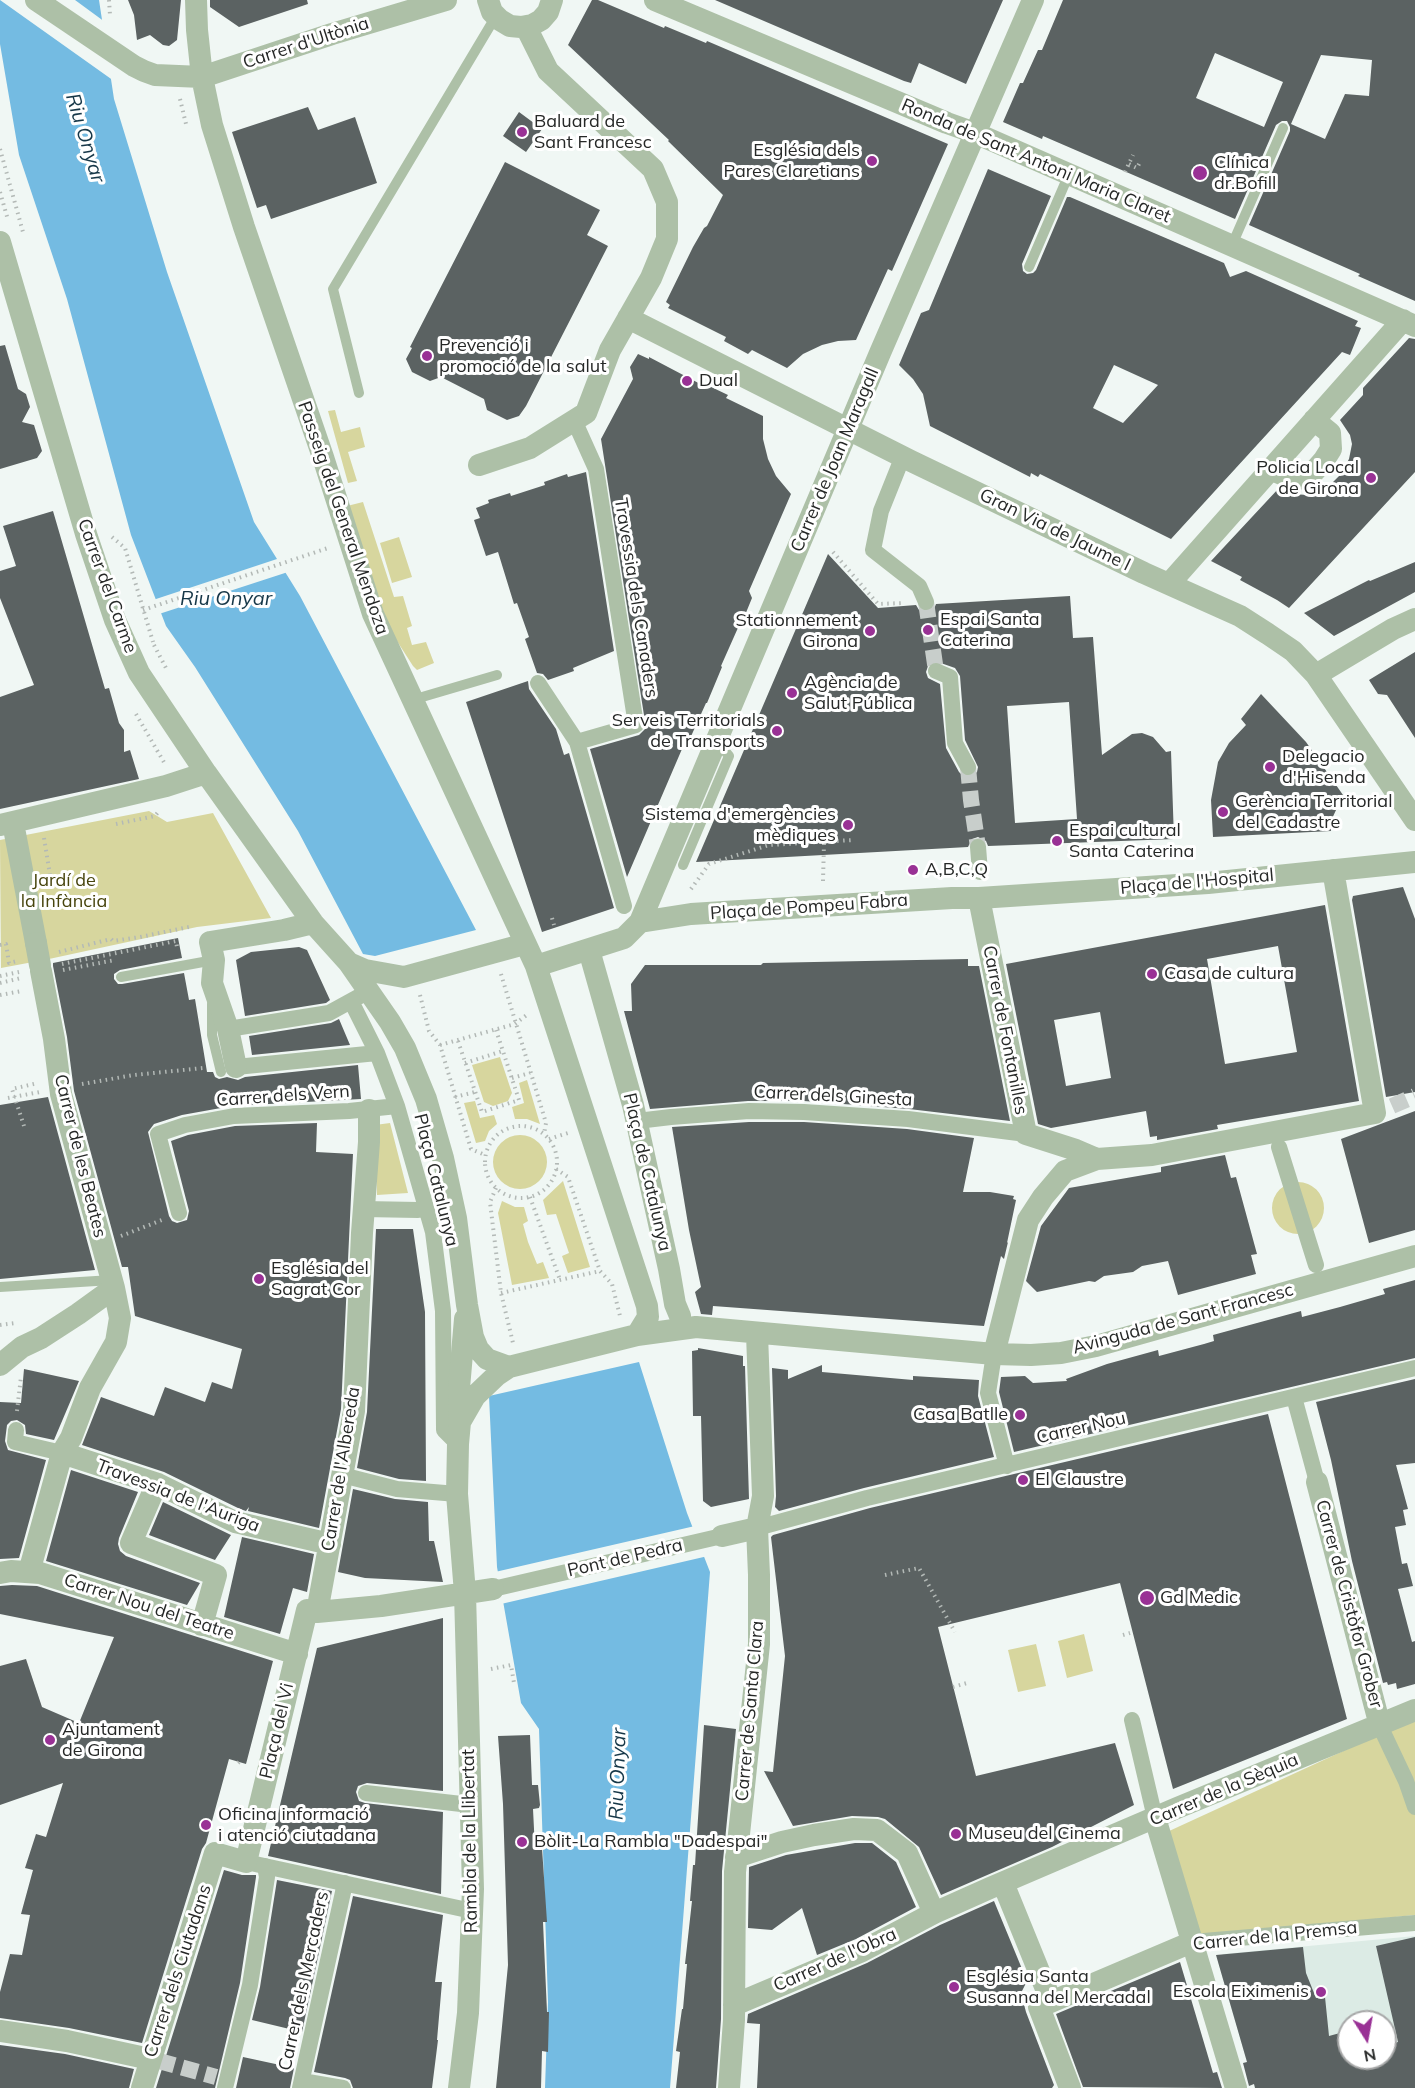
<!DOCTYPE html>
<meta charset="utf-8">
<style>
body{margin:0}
#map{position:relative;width:1415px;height:2088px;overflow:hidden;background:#f0f7f4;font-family:Mulish,sans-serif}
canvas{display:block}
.north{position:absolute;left:1337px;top:2010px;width:60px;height:60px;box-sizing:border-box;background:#fff;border:2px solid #a8a9a9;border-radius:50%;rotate:169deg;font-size:16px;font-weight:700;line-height:24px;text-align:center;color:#262827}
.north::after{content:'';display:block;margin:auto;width:21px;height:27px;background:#993195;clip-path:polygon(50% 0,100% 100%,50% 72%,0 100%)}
</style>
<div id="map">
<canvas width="1415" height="2088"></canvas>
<div class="north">N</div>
</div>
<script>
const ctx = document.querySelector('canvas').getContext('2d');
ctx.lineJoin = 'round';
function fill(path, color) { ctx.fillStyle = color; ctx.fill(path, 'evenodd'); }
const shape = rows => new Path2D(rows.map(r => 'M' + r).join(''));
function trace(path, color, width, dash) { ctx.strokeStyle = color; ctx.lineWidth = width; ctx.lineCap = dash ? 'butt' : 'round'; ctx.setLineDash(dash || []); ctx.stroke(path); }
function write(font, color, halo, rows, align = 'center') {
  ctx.font = font + ' Mulish,sans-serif'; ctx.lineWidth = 6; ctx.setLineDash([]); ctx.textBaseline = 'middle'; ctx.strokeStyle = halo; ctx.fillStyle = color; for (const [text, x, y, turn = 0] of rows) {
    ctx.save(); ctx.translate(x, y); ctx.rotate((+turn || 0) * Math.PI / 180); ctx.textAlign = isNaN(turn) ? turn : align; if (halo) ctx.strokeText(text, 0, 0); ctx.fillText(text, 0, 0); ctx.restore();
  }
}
fill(shape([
 [1415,1936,1415,2038,1385,2046,1385,2022,1349,2022,1349,2056,1247,2062,1218,1962,1223,1954]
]), '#dcebe5');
fill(shape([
 [335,410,341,432,360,427,365,447,348,452,357,481,348,483,328,411],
 [363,502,394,597,403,596,412,626,407,628,412,645,426,642,434,663,417,670,413,666,388,627,347,506],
 [399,537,412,577,392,583,380,543],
 [149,811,167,822,213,813,271,918,197,927,49,959,1,968,0,840],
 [500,1057,512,1093,508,1101,493,1106,484,1102,472,1065],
 [527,1080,540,1124,527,1119,515,1119,512,1107,524,1103,519,1083],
 [475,1101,480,1118,494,1115,497,1124,489,1131,485,1141,476,1143,464,1103],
 [390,1123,408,1193,377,1195,375,1125],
 '493 1162a27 27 0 1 1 54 0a27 27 0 1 1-54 0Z',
 [563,1181,590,1267,568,1273,562,1256,569,1253,556,1214,547,1215,543,1200],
 '1272 1208a26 26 0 1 1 52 0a26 26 0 1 1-52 0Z',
 [502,1201,515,1207,524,1207,528,1221,523,1224,528,1242,537,1264,543,1262,549,1278,512,1285,498,1213],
 [1084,1634,1093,1671,1067,1678,1058,1641],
 [1036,1644,1046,1686,1018,1692,1008,1650],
 [1415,1718,1415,1915,1197,1937,1167,1832]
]), '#d7d69e');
fill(shape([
 [0,0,99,0,114,99,167,272,254,522,300,596,476,930,375,956,363,954,298,831,195,667,166,626,131,535,67,299,19,155,0,44],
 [639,1362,687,1513,710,1572,670,2088,545,2088,548,2002,539,1729,521,1703,497,1567,489,1396]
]), '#74bbe2');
fill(shape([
 [0,0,75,0,105,22,114,81],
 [280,558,288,572,159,614,153,600],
 [695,1526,708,1556,501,1604,495,1572]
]), '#f0f7f4');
fill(shape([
 [128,0,181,0,177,40,169,46,163,45,150,35,137,40,134,15],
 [210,0,307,0,308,4,239,27,210,7],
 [592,0,598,0,664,28,665,26,706,43,707,41,948,144,892,271,888,269,856,340,838,341,822,345,803,354,787,368,752,350,748,354,724,341,726,337,668,308,670,305,666,302,693,247,704,228,707,226,723,195,668,141,669,140,568,45],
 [715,0,1003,0,966,84,919,63,911,83,904,81],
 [1063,0,1415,0,1415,301,1358,276,1360,274,1249,225,1290,131,1290,127,1287,121,1282,121,1276,125,1235,219,1043,136,1042,139,1003,122,1020,83,1023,83,1038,50,1042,50],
 [1215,53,1283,82,1264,127,1196,98],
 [1321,55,1372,60,1369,96,1345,94,1325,139,1291,124],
 [308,107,318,130,355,117,377,183,271,219,266,205,257,208,232,132],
 [519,112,542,129,526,152,503,136],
 [505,162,600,210,587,235,608,246,526,406,519,416,507,420,487,410,484,399,441,377,430,381,412,372,406,359,412,348,410,347],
 [988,169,1051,196,1022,264,1023,271,1027,274,1033,273,1036,270,1067,197,1070,197,1224,263,1230,277,1246,271,1358,321,1355,326,1361,328,1350,355,1342,352,1171,539,1040,474,1038,477,1031,473,1030,477,930,426,923,394,913,379,899,365,921,313,929,310],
 [1114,365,1158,385,1123,423,1093,408],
 [1409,338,1415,339,1415,472,1289,608,1277,600,1240,580,1242,577,1211,561,1279,488,1292,494,1308,495,1329,486,1340,475,1349,459,1352,444,1350,435,1340,420,1363,395,1363,388],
 [5,345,18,389,26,394,30,407,22,422,34,425,42,451,37,458,0,469,0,346],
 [638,354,649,359,649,357,706,387,707,385,728,395,726,398,763,416,763,439,768,459,776,476,791,494,749,591,752,598,743,620,741,621,721,666,722,667,707,703,706,703,688,743,685,742,627,877,590,749,639,735,646,728,601,439,633,379,630,367],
 [586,472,614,651,573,668,574,671,548,680,543,674,537,673,525,639,529,637,517,603,514,604,498,552,486,556,474,520,480,518,476,508,489,503,488,500,510,493,511,496,545,485,544,482,567,474,568,477],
 [53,511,105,689,109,688,119,723,124,730,124,752,130,750,139,779,0,809,0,697,34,685,0,598,0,571,16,566,3,526],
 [828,554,878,608,916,605,919,610,925,612,934,609,936,604,1070,596,1073,638,1093,637,1102,755,1132,734,1142,733,1153,737,1166,752,1171,751,1174,839,988,846,986,841,978,837,972,839,968,847,696,862],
 [935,661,955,668,960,676,965,740,978,767,977,772,972,776,963,776,959,772,946,748,940,684,928,678,926,672,929,663],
 [1069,702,1077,819,1015,823,1007,706],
 [1415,562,1415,592,1334,636,1304,613,1369,580,1370,581],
 [1415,652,1415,738,1387,695,1378,694,1369,680],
 [528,681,529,689,556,729,564,755,569,753,614,908,542,932,466,702],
 [1261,694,1306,742,1343,795,1330,823,1331,831,1213,837,1211,800,1218,762,1229,743,1246,725,1241,719],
 [1403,887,1415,919,1415,1092,1386,1097,1352,900,1353,896],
 [1325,905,1359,1101,1217,1125,1218,1129,1157,1140,1157,1136,1150,1137,1146,1111,1051,1128,1038,1124,1006,964],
 [1278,946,1297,1052,1225,1064,1207,959],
 [1100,1012,1111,1078,1066,1086,1054,1020],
 [178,938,182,958,120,970,114,974,114,979,118,984,122,984,184,973,189,1000,195,999,207,1072,213,1072,215,1077,219,1079,227,1077,238,1080,245,1077,358,1065,361,1099,232,1106,182,1115,154,1124,148,1132,169,1216,172,1221,177,1223,187,1220,189,1211,171,1141,188,1135,235,1126,317,1123,316,1152,353,1154,341,1409,319,1528,248,1511,249,1507,246,1511,240,1509,164,1472,82,1445,101,1397,154,1416,165,1387,205,1402,212,1382,232,1389,242,1349,135,1316,128,1267,122,1267,74,1091,67,1037,53,966,53,963],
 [299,947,307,950,330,1000,326,1003,245,1016,236,960,251,952],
 [968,959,968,966,979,966,1010,1121,909,1109,804,1101,748,1101,650,1109,624,1011,632,1011,631,984,645,965,761,965,763,963],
 [339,1019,350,1045,252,1055,249,1036,331,1023],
 [48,1097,95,1270,0,1279,0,1105],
 [1415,1111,1415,1230,1369,1243,1341,1139],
 [749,1122,804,1122,907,1129,974,1138,963,1192,990,1192,1014,1196,1013,1199,1016,1200,1007,1243,1008,1242,1004,1259,1001,1256,984,1326,713,1306,712,1315,701,1314,695,1292,701,1287,689,1230,672,1127],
 [1225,1155,1231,1178,1236,1177,1257,1254,1251,1255,1256,1274,1178,1295,1168,1261,1142,1266,1133,1272,1104,1276,1095,1282,1089,1281,1037,1292,1026,1281,1041,1226,1069,1188,1161,1172,1161,1167],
 [376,1229,413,1229,425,1312,426,1481,399,1479,357,1468,367,1412],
 [1415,1280,1415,1358,1014,1452,999,1392,1001,1377,1025,1376,1033,1383,1067,1381,1066,1379,1107,1364,1158,1350,1159,1356,1204,1344,1214,1341,1213,1335,1301,1311,1302,1317,1340,1307,1385,1294,1383,1289],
 [698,1348,743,1356,743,1366,745,1366,749,1499,711,1507,703,1501,701,1416,693,1416,692,1351,698,1350],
 [822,1365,822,1372,913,1380,913,1376,979,1380,978,1396,994,1457,864,1488,779,1511,775,1507,776,1496,772,1368,788,1370,788,1379],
 [24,1369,79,1381,54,1440,26,1434,25,1425,17,1420,11,1421,7,1425,5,1441,8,1450,46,1460,19,1558,0,1559,0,1402,21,1403],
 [1415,1379,1415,1463,1396,1465,1408,1509,1403,1510,1406,1525,1395,1527,1402,1564,1407,1563,1413,1586,1398,1589,1412,1642,1415,1641,1415,1684,1397,1689,1396,1683,1388,1685,1387,1682,1383,1683,1352,1561,1331,1460,1316,1402],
 [1268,1414,1347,1719,1173,1789,1120,1583,938,1627,976,1776,1115,1743,1134,1805,1052,1847,941,1895,919,1847,885,1819,878,1817,852,1816,793,1826,764,1771,773,1772,785,1656,771,1537,773,1535,870,1508],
 [71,1470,138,1492,119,1538,118,1544,120,1551,126,1556,200,1583,187,1605,46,1561],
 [353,1489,395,1499,428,1502,429,1541,434,1541,443,1582,365,1578,338,1572],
 [163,1502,231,1535,215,1560,149,1535],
 [242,1537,314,1554,307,1592,293,1588,280,1634,224,1617],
 [12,1585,37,1586,273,1661,246,1764,229,1759,206,1843,202,1849,142,2043,69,2028,0,2018,0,1992,10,1954,22,1955,30,1915,21,1914,33,1870,25,1868,36,1834,46,1837,63,1783,0,1805,0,1666,26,1659,42,1707,79,1723,114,1637,0,1614,0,1586],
 [443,1618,443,1791,367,1783,358,1786,356,1792,359,1801,365,1803,443,1812,441,1894,268,1856,317,1648],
 [704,1725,736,1729,722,1871,721,2019,716,2088,676,2088,680,2052,676,2051,682,2009,683,2009,687,1964,685,1964,692,1901,690,1901,693,1865,695,1865],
 [530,1735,532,1785,538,1785,540,1805,539,1808,533,1809,535,1849,542,1848,547,1922,543,1922,547,2012,549,2012,548,2052,542,2051,541,2088,496,2088,508,1965,503,1804,498,1736],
 [855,1843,872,1843,896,1862,916,1907,856,1939,817,1955,802,1908,772,1930,748,1928,749,1867,786,1855],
 [224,1870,242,1875,256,1875,256,1877,240,1983,215,2088,156,2088],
 [277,1880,332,1891,302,2032,252,2020,260,1987],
 [353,1896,443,1915,435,1982,442,1982,437,2040,438,2040,432,2088,353,2088,350,2080,345,2078,314,2072],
 [994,1901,1027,1981,1021,1993,1026,2012,1054,2085,1052,2088,757,2088,760,2024,747,2023,748,2014,867,1963,940,1925],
 [1415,1937,1415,2088,1255,2088,1254,2084,1249,2086,1243,2063,1247,2062,1216,1955,1303,1947,1306,1973,1316,1998,1325,1997,1329,2036,1340,2033,1349,2058,1385,2058,1385,2046,1398,2042,1376,1946],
 [1180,1962,1213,2073,1217,2072,1222,2088,1083,2087,1056,2014],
 [0,2045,65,2054,134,2069,129,2088,0,2088],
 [243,2057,294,2068,290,2088,236,2088]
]), '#5b6262');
trace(shape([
 [926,602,936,671],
 [968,767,971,800,978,847],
 [1392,1106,1415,1096],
 [159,2061,216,2077]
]), '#c8cecb', 16, [16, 8]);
trace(shape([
 [109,0,110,15],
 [180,99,186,124],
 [0,149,23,232],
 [1129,164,1137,168,1140,162,1142,163],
 [1125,172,1133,155],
 [0,192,8,220],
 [112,537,125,548,153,642],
 [833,552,878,604,904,603],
 [143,610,328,548],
 [154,645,167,670],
 [136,714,165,764],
 [116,824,155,816,159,811],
 [44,838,52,887,49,888],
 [823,881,824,843],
 [691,889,709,864,769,845,853,840],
 [552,918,554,925],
 [0,945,6,944,9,963,17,961],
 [59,952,111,939,113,941,140,937,189,927,191,930],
 [62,964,176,941,177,947,174,948],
 [63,970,115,960],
 [501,974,546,1123,544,1134],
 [0,976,19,972],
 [0,983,21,978],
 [0,995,22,991],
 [420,995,429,1031,440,1045,471,1149,485,1155],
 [458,1041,482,1112,519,1100,496,1030],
 [440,1045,515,1024,528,1014],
 [465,1063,503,1051],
 [512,1078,530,1073],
 [82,1084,134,1075,203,1068],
 [455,1097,475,1092],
 [8,1098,40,1092],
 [24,1126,12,1089,38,1083],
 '485 1162a36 36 0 1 1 72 0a36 36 0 1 1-72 0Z',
 [549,1139,568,1133],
 [556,1169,568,1177,600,1271,612,1284,620,1316],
 [496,1188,490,1202,501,1293,513,1343],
 [530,1197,560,1280],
 [121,1236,162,1220],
 [501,1293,600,1271],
 [0,1325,15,1323],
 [17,1411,21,1377],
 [885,1575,919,1568,955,1632],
 [1123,1635,1130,1633],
 [491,1669,511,1665,514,1683],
 [953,1687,967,1683],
 [238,1763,239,1762]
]), '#b3b9b6', 4, [1.5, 4.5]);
trace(shape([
 [1232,245,1283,128],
 [1029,267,1069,174],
 [359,393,333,289,496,16],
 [412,700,497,675],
 [683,865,729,756,716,740],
 [121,977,214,960],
 [212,1004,212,1035,221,1072],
 [0,1287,112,1280]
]), '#adc0a7', 10);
trace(shape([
 [574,420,596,469,636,725,577,742],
 [903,456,881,511,873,550,919,586,926,602],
 [936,671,950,677,955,743,968,767],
 [538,683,577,742,624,906],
 [978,847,980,872],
 [351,1001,377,1053,397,1106,433,1232,443,1311,444,1430,458,1444],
 [228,1029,329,1013,360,996],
 [236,1067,377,1053],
 [637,1121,671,1117,749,1111,804,1112,908,1119,1026,1134],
 [1279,1147,1316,1265],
 [364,1209,418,1210],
 [179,1213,158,1134,185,1125,234,1116,349,1111,397,1106],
 [994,1354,988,1393,1007,1466],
 [1294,1397,1317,1482],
 [16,1430,15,1442,62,1453],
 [342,1475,397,1489,457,1494],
 [757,1528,867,1498,1415,1368],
 [493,1589,722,1536],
 [1132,1720,1155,1818],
 [1380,1726,1406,1781,1415,1807],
 [366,1793,470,1805],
 [246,1862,472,1911],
 [1192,1942,1415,1923],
 [302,2081,343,2088],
 [225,2088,250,1985,267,1877,265,1866],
 [300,2088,345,1883]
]), '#adc0a7', 16);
trace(shape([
 [36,0,134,66,144,71,155,75,202,77,332,34,446,0],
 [196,0,197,30,202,77,212,125,244,227,323,457,373,614,536,966,647,1306,648,1317,637,1335],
 [488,0,492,12,500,20,510,26,521,27,532,25,541,20,548,12,552,0],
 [655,0,947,123,975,133,1415,326],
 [0,242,86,534,115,620,139,673,206,773,313,923,349,963,390,1022,405,1048,426,1099,443,1158,456,1218,467,1305,473,1337,478,1349,487,1359,509,1367],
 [628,318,911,461,1144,573,1240,616,1268,634,1293,651,1316,675,1415,820],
 [479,465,530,448,586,413,610,350,651,278,667,239,667,202,653,169,548,71,526,27],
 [1270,469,1295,480,1311,475,1324,460,1331,449,1330,433,1314,420],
 [1169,584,1403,320],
 [1316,675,1393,629,1415,619],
 [13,823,36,943],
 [0,825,166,786,206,773],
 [979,898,1026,1134,1076,1150,1097,1159],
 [640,922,691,914,952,898,979,898,1208,883,1415,862],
 [589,950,633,1105,669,1269,675,1304,680,1316],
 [349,963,365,970,404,977,525,944],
 [536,966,624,938,640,922,880,353,1033,0],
 [236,1067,228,1029,212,983,214,960,210,942,284,930,313,923],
 [994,1354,1028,1220,1043,1197,1065,1171,1097,1159,1152,1155,1375,1113,1333,870],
 [0,1365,22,1347,41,1338,78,1314,114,1288,61,1094,54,1039,41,971],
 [460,1421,459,1388,465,1319],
 [62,1453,158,1484,235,1522,330,1544],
 [1317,1482,1380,1726],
 [156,1485,131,1543,216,1575,202,1625],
 [722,1536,757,1528],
 [29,1572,62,1453,71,1438,90,1388,116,1342,120,1318,114,1288],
 [0,1573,11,1571,40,1573,297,1654],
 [317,1612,354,1411,362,1233,369,1142,369,1110],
 [1155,1818,1236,2088],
 [736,1857,782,1842,814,1835,854,1829,877,1830,907,1853,934,1913],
 [1003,1883,1051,2001],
 [734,2005,862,1951,934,1913,990,1888,1177,1808,1415,1710],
 [0,2031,67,2041,150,2059],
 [142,2088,215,1853,246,1862,307,1610,317,1612,381,1606,493,1589],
 [459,2088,468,2013,473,1889,465,1593,457,1494,458,1444,460,1422,475,1396,497,1375,509,1367,637,1335,696,1327,994,1354,1031,1355,1061,1353,1096,1346,1415,1256],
 [729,2088,734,2020,735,1872,759,1644,759,1575,757,1528,763,1496,757,1334],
 [1070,2088,1039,2007,1192,1942]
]), '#adc0a7', 22);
trace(shape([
 [36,943,40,965]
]), '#adc0a7', 22);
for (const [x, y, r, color] of [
 [522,132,6,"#993195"],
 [872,161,6,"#993195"],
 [1200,173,8,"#993195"],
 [427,356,6,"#993195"],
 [687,381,6,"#993195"],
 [1371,478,6,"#993195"],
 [928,630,6,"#993195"],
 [870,631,6,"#993195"],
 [792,693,6,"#993195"],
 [777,731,6,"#993195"],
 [1270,767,6,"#993195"],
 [1223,812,6,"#993195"],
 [848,825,6,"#993195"],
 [1057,841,6,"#993195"],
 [913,870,6,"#993195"],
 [1152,974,6,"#993195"],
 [259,1279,6,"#993195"],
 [1020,1415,6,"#993195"],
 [1023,1480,6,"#993195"],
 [1147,1598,8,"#993195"],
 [50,1740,6,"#993195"],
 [206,1825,6,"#993195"],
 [956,1834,6,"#993195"],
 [522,1842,6,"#993195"],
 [954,1987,6,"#993195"],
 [1321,1992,6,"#993195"]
]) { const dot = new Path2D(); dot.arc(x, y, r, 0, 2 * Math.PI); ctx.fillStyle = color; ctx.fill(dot); trace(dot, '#fff', 2); }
write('18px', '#262827', '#fff', [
 ["Carrer d'Ultònia",306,43,-18],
 ["Ronda de Sant Antoni Maria Claret",1036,161,23],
 ["Carrer de Joan Maragall",835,460,-67],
 ["Passeig del General Mendoza",343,518,71],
 ["Gran Via de Jaume I",1055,530,26],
 ["Carrer del Carme",107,586,70],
 ["Travessia dels Canaders",636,598,81],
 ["Plaça de l'Hospital",1197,882,-5],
 ["Plaça de Pompeu Fabra",809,907,-4],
 ["Carrer de Fontanilles",1005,1030,79],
 ["Carrer dels Vern",283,1096,-4],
 ["Carrer dels Ginesta",833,1096,3],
 ["Carrer de les Beates",80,1156,76],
 ["Plaça de Catalunya",647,1172,77],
 ["Plaça Catalunya",436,1180,76],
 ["Avinguda de Sant Francesc",1183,1319,-15],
 ["Carrer Nou",1081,1428,-13],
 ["Carrer de l'Albereda",341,1469,-81],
 ["Travessia de l'Auriga",178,1496,21],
 ["Pont de Pedra",625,1558,-13],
 ["Carrer de Cristòfor Grober",1349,1604,75],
 ["Carrer Nou del Teatre",149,1607,18],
 ["Carrer de Santa Clara",750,1711,-85],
 ["Plaça del Vi",277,1731,-77],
 ["Carrer de la Sèquia",1224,1790,-23],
 ["Rambla de la Llibertat",470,1841,-91],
 ["Carrer de la Premsa",1275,1936,-6],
 ["Carrer de l'Obra",835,1960,-24],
 ["Carrer dels Ciutadans",178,1971,-72],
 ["Carrer dels Mercaders",304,1981,-78]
]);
write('18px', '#262827', '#fff', [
 ["Baluard de",534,122],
 ["Sant Francesc",534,143],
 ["Església dels",860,151,"right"],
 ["Pares Claretians",860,172,"right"],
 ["Clínica",1214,163],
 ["dr.Bofill",1214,184],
 ["Prevenció i",439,346],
 ["promoció de la salut",439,367],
 ["Dual",699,381],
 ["Policia Local",1359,468,"right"],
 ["de Girona",1359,489,"right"],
 ["Espai Santa",940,620],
 ["Caterina",940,641],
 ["Stationnement",858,621,"right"],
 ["Girona",858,642,"right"],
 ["Agència de",804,683],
 ["Salut Pública",804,704],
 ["Serveis Territorials",765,721,"right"],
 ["de Transports",765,742,"right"],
 ["Delegacio",1282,757],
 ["d'Hisenda",1282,778],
 ["Gerència Territorial",1235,802],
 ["del Cadastre",1235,823],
 ["Sistema d'emergències",836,815,"right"],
 ["mèdiques",836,836,"right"],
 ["Espai cultural",1069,831],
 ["Santa Caterina",1069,852],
 ["A,B,C,Q",925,870],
 ["Casa de cultura",1164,974],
 ["Església del",271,1269],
 ["Sagrat Cor",271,1290],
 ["Casa Batlle",1008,1415,"right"],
 ["El Claustre",1035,1480],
 ["Gd Medic",1160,1598],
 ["Ajuntament",62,1730],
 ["de Girona",62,1751],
 ["Oficina informació",218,1815],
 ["i atenció ciutadana",218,1836],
 ["Museu del Cinema",968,1834],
 ["Bòlit-La Rambla \"Dadespai\"",534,1842],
 ["Església Santa",966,1977],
 ["Susanna del Mercadal",966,1998],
 ["Escola Eiximenis",1309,1992,"right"]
], 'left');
write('18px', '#48450e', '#fff', [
 ["Jardí de",64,881],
 ["la Infància",64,902]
]);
write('italic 20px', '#163748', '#fff', [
 ["Riu Onyar",85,138,73],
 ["Riu Onyar",226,599],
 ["Riu Onyar",618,1774,-88]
]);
</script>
